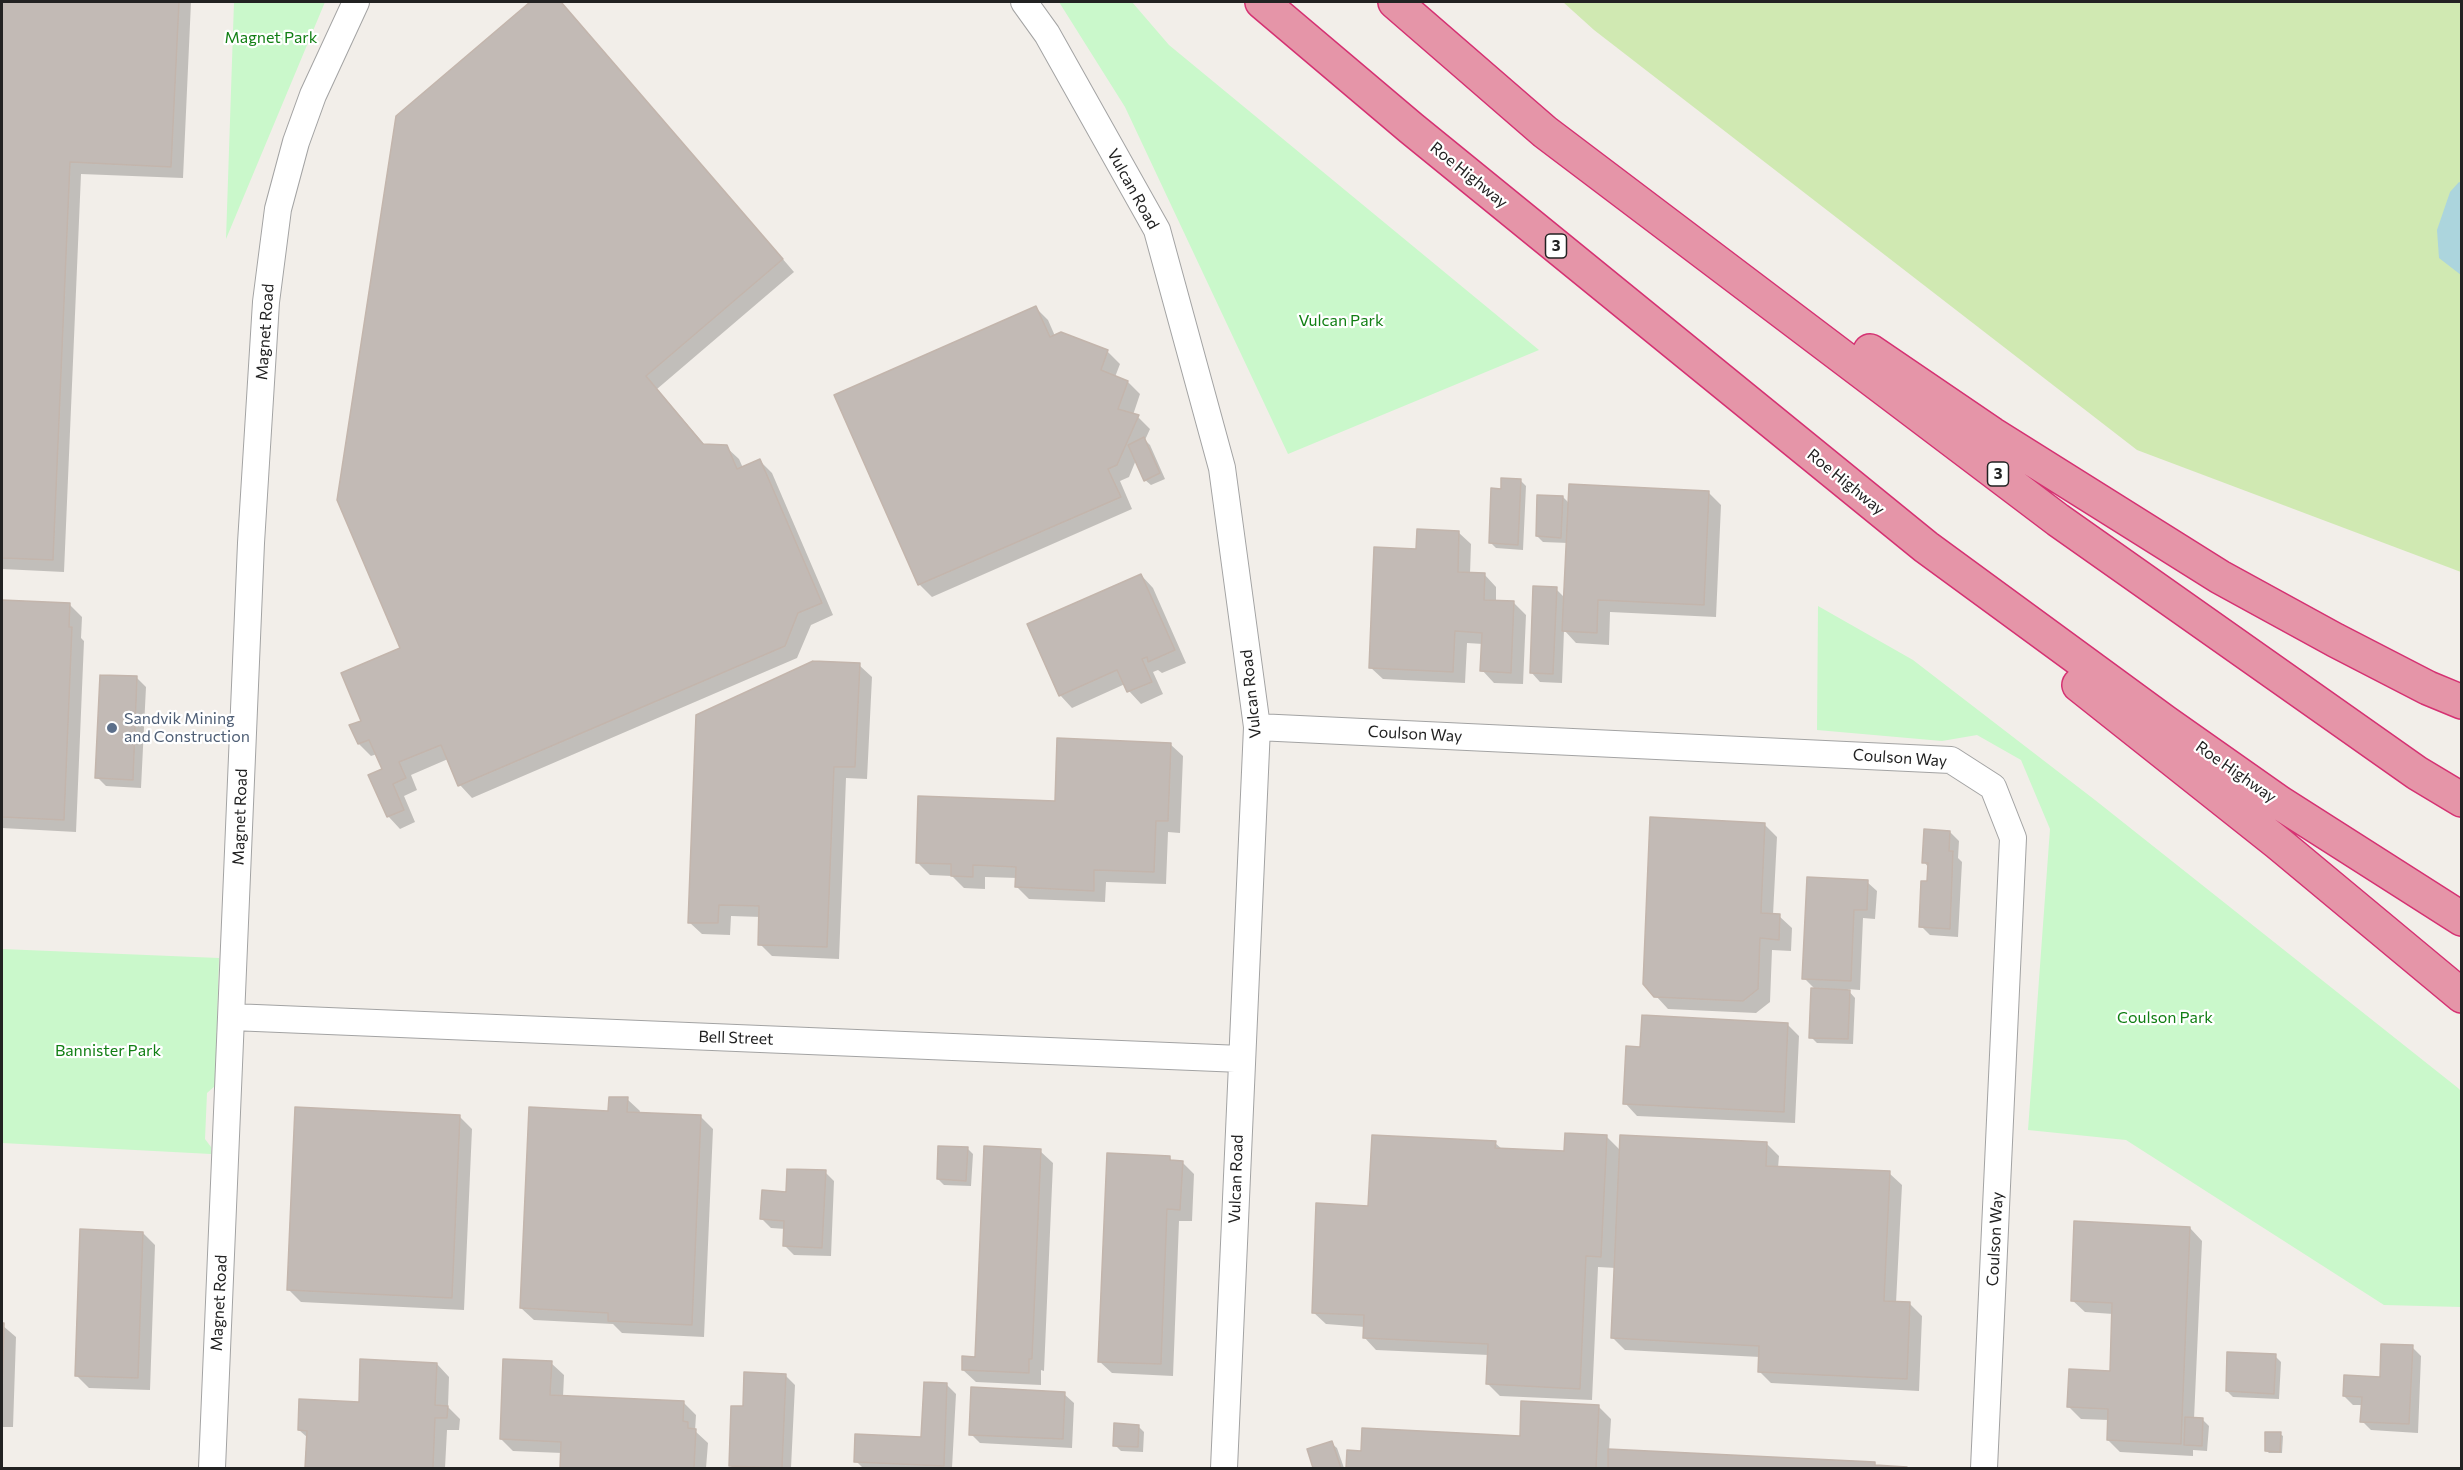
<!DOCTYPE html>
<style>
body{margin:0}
#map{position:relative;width:2463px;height:1470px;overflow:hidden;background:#f2eee9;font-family:Commissioner,sans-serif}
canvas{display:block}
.frame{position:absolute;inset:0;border:3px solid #222;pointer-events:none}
</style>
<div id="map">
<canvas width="2463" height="1470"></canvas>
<div class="frame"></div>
</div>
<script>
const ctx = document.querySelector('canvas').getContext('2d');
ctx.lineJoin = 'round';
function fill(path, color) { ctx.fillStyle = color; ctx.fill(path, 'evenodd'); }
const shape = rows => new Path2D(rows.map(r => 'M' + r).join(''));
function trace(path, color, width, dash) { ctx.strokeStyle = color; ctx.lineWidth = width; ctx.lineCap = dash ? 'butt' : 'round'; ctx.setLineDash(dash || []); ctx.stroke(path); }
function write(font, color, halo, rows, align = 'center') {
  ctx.font = font + ' Commissioner,sans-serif'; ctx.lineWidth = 4.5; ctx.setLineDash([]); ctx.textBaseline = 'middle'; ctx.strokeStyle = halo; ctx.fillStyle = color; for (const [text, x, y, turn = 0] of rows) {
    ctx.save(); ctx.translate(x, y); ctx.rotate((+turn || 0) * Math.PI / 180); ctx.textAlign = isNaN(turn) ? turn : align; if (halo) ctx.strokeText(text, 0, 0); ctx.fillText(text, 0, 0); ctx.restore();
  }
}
fill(shape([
 [1563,2,2461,2,2461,572,2137,450,1594,30]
]), '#d0e9b2');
fill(shape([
 [234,2,325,2,226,239],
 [1059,2,1132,2,1169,45,1539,350,1288,454,1125,107],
 [1818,606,1913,660,2095,800,2458,1088,2462,1092,2461,1307,2384,1305,2126,1140,2028,1130,2050,829,2021,760,1977,735,1942,741,1817,730],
 [2,949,219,958,215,1086,207,1093,205,1139,211,1147,211,1154,2,1143]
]), '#caf8cb');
fill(shape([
 [2459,182,2462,183,2461,275,2439,258,2437,230,2450,192]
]), '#acd5dd');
fill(shape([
 [2,2,191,2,183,178,81,174,64,572,2,569],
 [532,2,561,2,794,272,657,389,705,445,726,447,739,459,743,468,760,461,772,473,833,615,811,625,797,658,472,798,460,785,448,759,411,775,417,790,404,796,415,822,400,829,388,816,384,770,377,754,371,756,359,744,363,721,402,649,397,116],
 [1036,308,1048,320,1055,336,1107,351,1120,364,1115,377,1128,382,1140,394,1133,415,1138,417,1150,429,1145,440,1150,445,1165,479,1151,485,1145,480,1136,460,1129,477,1120,481,1132,509,932,597,920,585,836,396],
 [1520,480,1526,486,1523,550,1496,548,1490,542,1503,490],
 [1709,493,1721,505,1716,617,1610,612,1609,645,1576,643,1564,630,1562,683,1540,682,1531,672,1556,589,1565,598,1568,543,1543,542,1537,536,1563,497,1570,504],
 [1458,532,1471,544,1470,574,1484,574,1496,587,1496,602,1514,603,1526,615,1523,684,1494,683,1482,670,1483,644,1467,643,1465,683,1383,679,1370,667,1417,551],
 [1141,575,1153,588,1186,663,1162,673,1158,670,1153,672,1163,694,1141,704,1129,691,1125,684,1072,708,1060,695],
 [2,602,70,605,82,617,81,638,84,641,76,832,2,828],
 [859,665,872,677,867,779,846,778,839,959,772,956,760,944,761,917,731,916,730,935,702,934,689,922],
 [137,678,146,687,141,788,106,786,97,777],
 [1170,744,1183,756,1180,833,1168,832,1166,884,1106,882,1105,902,1029,899,1017,887,1017,878,985,877,985,889,964,888,952,876,930,875,917,862,1057,802],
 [1764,824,1777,837,1773,915,1779,916,1792,928,1791,951,1772,950,1770,1002,1756,1013,1668,1009,1656,996],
 [1950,832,1959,841,1958,858,1962,862,1958,937,1930,935,1921,926,1928,883,1929,868,1924,862],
 [1867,882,1877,891,1875,919,1863,918,1860,990,1847,989,1855,998,1853,1044,1817,1043,1811,1037,1816,990,1804,978],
 [1787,1024,1799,1036,1795,1123,1637,1116,1625,1103,1642,1049],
 [627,1099,640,1111,639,1114,701,1117,713,1129,704,1337,622,1333,613,1324,534,1320,521,1308,610,1113],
 [459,1116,472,1129,464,1310,301,1302,289,1290],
 [1606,1136,1621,1151,1767,1144,1779,1156,1778,1168,1889,1173,1902,1185,1896,1303,1910,1304,1922,1316,1919,1391,1771,1383,1759,1371,1760,1357,1625,1350,1613,1338,1616,1268,1598,1267,1592,1400,1500,1396,1487,1383,1489,1355,1376,1350,1364,1337,1365,1327,1326,1324,1313,1312,1370,1207,1495,1143,1502,1149,1566,1152],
 [967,1148,973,1154,971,1186,944,1185,938,1179],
 [1040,1151,1053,1163,1044,1371,1041,1370,1041,1385,976,1382,963,1370,976,1359],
 [1169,1157,1173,1162,1182,1162,1194,1174,1192,1221,1179,1221,1173,1376,1112,1373,1099,1361],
 [825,1172,834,1181,831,1256,794,1255,785,1246,786,1229,771,1228,762,1219,787,1193],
 [2190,1228,2202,1241,2194,1419,2203,1420,2209,1426,2207,1451,2193,1450,2193,1456,2120,1452,2108,1440,2109,1420,2081,1419,2069,1407,2111,1373,2113,1314,2085,1312,2072,1300],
 [143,1233,155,1245,150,1390,89,1388,76,1375],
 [2,1325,16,1337,13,1427,2,1427],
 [2412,1347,2421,1356,2418,1433,2371,1430,2362,1421,2363,1405,2353,1405,2344,1396,2381,1379],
 [2275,1356,2281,1362,2279,1399,2233,1397,2227,1391],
 [551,1363,564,1375,563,1397,684,1403,696,1415,695,1431,708,1443,706,1468,561,1468,562,1453,513,1451,501,1439],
 [437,1364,449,1377,448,1407,460,1419,459,1430,447,1430,445,1468,306,1468,308,1438,299,1430,360,1404],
 [786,1376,795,1385,791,1468,733,1468,731,1466,744,1408],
 [947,1385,956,1394,952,1468,863,1468,856,1461,922,1439],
 [1064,1394,1074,1403,1072,1448,980,1443,971,1434],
 [1598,1406,1611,1419,1609,1451,1874,1464,1877,1467,1906,1468,1348,1468,1349,1452,1521,1437],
 [1138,1426,1144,1432,1143,1452,1121,1451,1115,1445],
 [2280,1434,2283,1436,2282,1453,2269,1453,2266,1450],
 [1331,1443,1337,1448,1344,1468,1315,1468,1309,1450]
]), '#0003');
const building = shape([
 [2,2,179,2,171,167,70,162,53,560,2,558,2,2],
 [530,2,561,2,783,259,646,376,703,444,727,445,737,469,760,459,822,603,798,613,785,646,458,786,441,745,399,762,406,778,393,784,404,810,387,817,368,775,382,769,369,740,358,744,349,725,361,721,341,673,400,648,337,500,396,116,530,2],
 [1036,306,1050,337,1061,332,1108,350,1101,370,1128,381,1118,409,1139,415,1117,465,1108,469,1121,497,918,585,834,395,1036,306],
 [1144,437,1160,473,1144,481,1128,445,1144,437],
 [1501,478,1521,479,1518,545,1489,543,1491,488,1501,489,1501,478],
 [1569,484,1709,491,1704,605,1598,600,1597,633,1562,631,1569,484],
 [1537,495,1563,496,1561,538,1536,536,1537,495],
 [1417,529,1459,531,1458,572,1485,573,1484,600,1514,601,1511,673,1480,671,1482,633,1455,631,1453,672,1369,668,1374,547,1416,549,1417,529],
 [1141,574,1175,650,1148,662,1147,657,1142,659,1152,682,1127,692,1117,670,1059,696,1027,624,1141,574],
 [1533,586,1557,587,1553,674,1530,673,1533,586],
 [2,600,70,603,69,627,72,627,64,820,2,817,2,600],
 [813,661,860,663,855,767,834,767,827,947,758,945,759,906,719,905,718,923,688,923,696,715,813,661],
 [100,675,137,676,133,780,95,778,100,675],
 [1057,738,1171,743,1168,821,1156,821,1154,872,1094,870,1094,891,1015,887,1016,867,973,865,973,877,951,876,951,864,916,863,918,796,1055,801,1057,738],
 [1650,817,1765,823,1761,913,1780,914,1779,940,1760,938,1758,989,1743,1001,1654,997,1643,984,1650,817],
 [1924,829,1950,831,1949,851,1953,851,1950,929,1919,927,1921,881,1927,881,1928,863,1922,863,1924,829],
 [1807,877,1868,880,1867,910,1854,910,1851,981,1802,979,1807,877],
 [1811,988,1850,990,1848,1039,1809,1038,1811,988],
 [1642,1015,1788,1023,1784,1112,1623,1104,1626,1046,1640,1047,1642,1015],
 [609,1097,628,1097,627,1112,701,1115,692,1325,608,1321,608,1313,520,1308,529,1107,608,1111,609,1097],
 [295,1107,460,1115,452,1298,287,1290,295,1107],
 [1565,1133,1607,1135,1601,1257,1586,1256,1580,1389,1486,1384,1488,1344,1363,1338,1364,1315,1312,1313,1316,1203,1368,1206,1372,1135,1496,1141,1495,1148,1564,1151,1565,1133],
 [1620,1135,1767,1142,1766,1166,1890,1171,1884,1301,1910,1302,1907,1379,1758,1372,1759,1346,1611,1338,1620,1135],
 [938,1146,968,1147,966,1181,937,1179,938,1146],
 [984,1146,1041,1149,1032,1359,1029,1359,1029,1373,962,1370,962,1356,975,1357,984,1146],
 [1107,1153,1170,1156,1170,1160,1183,1161,1180,1210,1167,1209,1161,1364,1098,1362,1107,1153],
 [787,1169,826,1170,822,1248,783,1246,784,1221,760,1219,762,1190,786,1192,787,1169],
 [2074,1221,2190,1227,2181,1444,2107,1440,2108,1409,2067,1407,2069,1369,2110,1371,2112,1303,2071,1301,2074,1221],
 [80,1229,143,1232,138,1378,75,1376,80,1229],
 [2,1323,4,1323,2,1394,2,1323],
 [2381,1344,2413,1345,2409,1424,2360,1422,2362,1397,2343,1396,2344,1375,2380,1377,2381,1344],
 [2227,1352,2276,1354,2274,1394,2226,1391,2227,1352],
 [360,1359,437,1363,435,1405,448,1406,447,1418,435,1418,433,1468,305,1468,307,1431,298,1430,299,1399,359,1402,360,1359],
 [503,1359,552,1361,550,1395,684,1401,683,1421,688,1422,688,1428,696,1429,694,1468,560,1468,561,1442,500,1439,503,1359],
 [744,1372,786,1374,782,1468,729,1466,731,1406,743,1406,744,1372],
 [924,1382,947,1383,944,1466,854,1462,855,1434,921,1437,924,1382],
 [971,1387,1065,1392,1063,1439,969,1435,971,1387],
 [1521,1401,1599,1405,1596,1468,1346,1468,1347,1450,1361,1451,1362,1428,1520,1436,1521,1401],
 [2185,1417,2203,1418,2202,1446,2184,1445,2185,1417],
 [1114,1423,1139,1425,1138,1447,1113,1446,1114,1423],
 [2265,1432,2281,1432,2280,1452,2265,1451,2265,1432],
 [1332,1441,1341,1468,1313,1468,1307,1449,1332,1441],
 [1608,1449,1875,1462,1875,1465,1907,1467,1907,1468,1608,1468,1608,1449]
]);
fill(building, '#c2bab5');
trace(building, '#c3b5ac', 1.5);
const minor = shape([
 [1024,2,1047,34,1157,230,1222,468,1257,727,1224,1468],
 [1257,727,1951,760,1993,787,2013,838,1984,1468],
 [232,1017,1241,1059],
 [212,1468,251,543,266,302,278,209,296,142,313,95,356,2]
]);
const highway = shape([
 [1262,2,1411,128,1926,547,2165,722,2280,803,2462,919],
 [1395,2,1545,132,2058,520,2417,773,2462,800],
 [1870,351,1992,434,2220,577,2335,640,2428,688,2462,702],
 [2079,685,2278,843,2462,996]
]);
trace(minor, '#a3a3a3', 28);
trace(highway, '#d53172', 36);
trace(minor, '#fff', 26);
trace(highway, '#e595a8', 33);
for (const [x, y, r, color] of [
 [112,728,6,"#5c6f8a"]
]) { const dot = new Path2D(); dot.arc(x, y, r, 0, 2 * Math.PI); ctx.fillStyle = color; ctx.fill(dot); trace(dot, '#fff', 2); }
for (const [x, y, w] of [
 [1556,246,21],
 [1998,474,21]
]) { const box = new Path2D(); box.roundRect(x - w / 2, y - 12, w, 24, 4.5); ctx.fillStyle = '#fff'; ctx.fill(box); trace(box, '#222', 1.5); }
write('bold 15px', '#222', null, [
 ["3",1556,246],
 ["3",1998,474]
]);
write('16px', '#117f14', '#fff', [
 ["Magnet Park",271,38],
 ["Vulcan Park",1341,321],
 ["Coulson Park",2165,1018],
 ["Bannister Park",108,1051]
]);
write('16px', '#222', '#fff', [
 ["Roe Highway",1469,175,39],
 ["Vulcan Road",1133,189,61],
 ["Magnet Road",265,332,-86],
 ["Roe Highway",1846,482,39],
 ["Vulcan Road",1251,694,-96],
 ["Coulson Way",1415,734,3],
 ["Coulson Way",1900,758,4],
 ["Roe Highway",2236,772,35],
 ["Magnet Road",240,817,-88],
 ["Bell Street",736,1038,2],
 ["Vulcan Road",1236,1179,-88],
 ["Coulson Way",1995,1239,-87],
 ["Magnet Road",219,1303,-87]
]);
write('16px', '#4e5e75', '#fff', [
 ["Sandvik Mining",124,719],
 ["and Construction",124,737]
], 'left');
</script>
